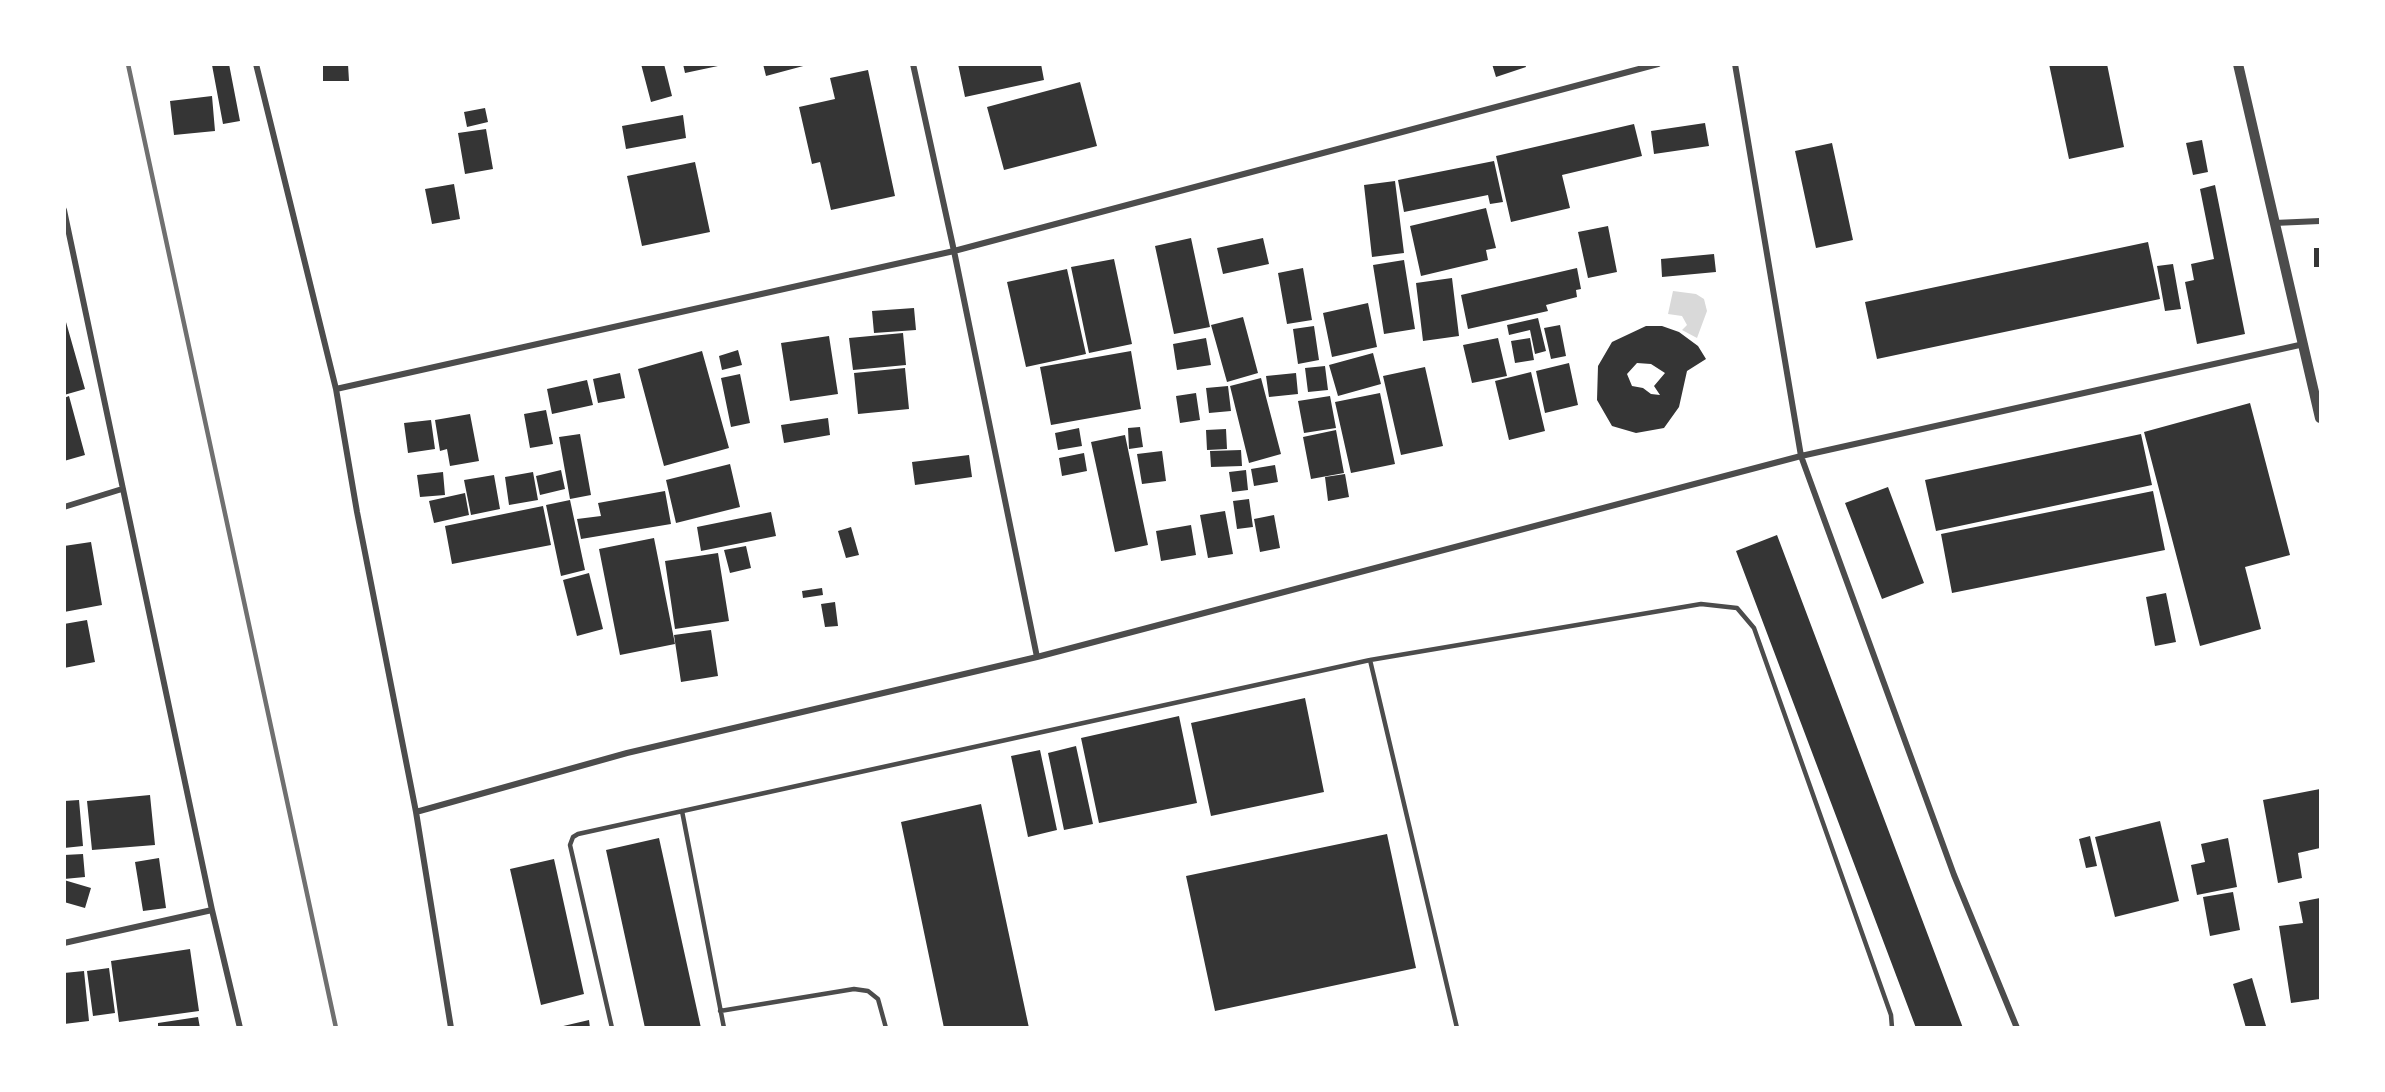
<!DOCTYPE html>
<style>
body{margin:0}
#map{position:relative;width:2385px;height:1092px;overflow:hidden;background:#fff;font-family:Arial,sans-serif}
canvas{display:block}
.frame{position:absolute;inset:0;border:66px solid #fff;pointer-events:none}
</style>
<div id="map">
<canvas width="2385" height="1092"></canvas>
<div class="frame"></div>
</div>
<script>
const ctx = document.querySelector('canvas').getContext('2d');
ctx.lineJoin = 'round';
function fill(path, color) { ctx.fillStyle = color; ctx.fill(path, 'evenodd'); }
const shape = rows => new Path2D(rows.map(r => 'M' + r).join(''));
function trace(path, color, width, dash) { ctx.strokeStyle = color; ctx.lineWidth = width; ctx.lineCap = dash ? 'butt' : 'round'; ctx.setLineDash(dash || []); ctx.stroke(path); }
fill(shape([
 [1673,291,1696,294,1704,299,1707,311,1697,338,1682,330,1687,325,1682,316,1668,314]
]), '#d9d9d9');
fill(shape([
 [229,64,240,121,223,124,212,65],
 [323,64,348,64,349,81,323,81],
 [641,64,664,64,672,96,651,102],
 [683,64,718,64,718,66,685,73],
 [763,64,807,64,807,65,766,76],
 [958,64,1041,64,1044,80,965,97],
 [1492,64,1525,64,1526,67,1496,77],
 [2049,64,2107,64,2124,147,2069,159],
 [868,70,895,196,831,210,820,162,812,164,799,107,835,99,830,78],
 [1080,82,1097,146,1004,170,987,107],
 [212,96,215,131,174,135,170,101],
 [485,108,488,122,467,127,464,112],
 [683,115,686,138,626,149,622,126],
 [1705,123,1709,146,1654,154,1651,131],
 [1634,124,1642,156,1562,175,1570,208,1511,222,1496,156],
 [486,129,493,169,465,174,458,133],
 [2202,140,2208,172,2193,175,2186,143],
 [1832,143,1853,240,1816,248,1795,151],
 [1494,161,1503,202,1490,204,1488,195,1404,212,1398,180],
 [695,162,710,232,642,246,627,176],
 [1395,181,1404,253,1372,257,1364,185],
 [454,184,460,219,432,224,425,189],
 [2215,185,2245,334,2197,344,2185,282,2194,280,2191,264,2214,259,2200,189],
 [1486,208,1496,248,1486,250,1488,260,1421,276,1410,226],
 [1608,226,1617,272,1588,278,1578,232],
 [1191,238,1210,327,1174,334,1155,246],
 [1263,238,1269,264,1223,274,1217,248],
 [2148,242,2160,299,1877,359,1865,302],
 [2314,248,2320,248,2320,267,2314,267],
 [1714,254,1716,272,1662,277,1661,259],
 [1114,259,1132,344,1089,353,1071,267],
 [1404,260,1415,329,1384,334,1373,265],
 [2173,264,2181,309,2165,311,2157,266],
 [1303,268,1312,320,1287,324,1278,273],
 [1577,268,1581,289,1576,290,1577,297,1546,305,1548,311,1468,329,1461,295],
 [1067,269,1086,354,1026,367,1007,282],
 [1452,278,1459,336,1423,341,1416,283],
 [1368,303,1377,347,1332,357,1323,313],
 [914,308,916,330,874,333,872,311],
 [64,315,85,389,64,395],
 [1243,317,1258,373,1227,382,1211,325],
 [1538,318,1546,351,1535,354,1530,330,1509,335,1507,325],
 [1560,325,1566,356,1551,359,1544,328],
 [1314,326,1319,360,1298,364,1293,329],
 [1646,326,1662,326,1679,332,1698,346,1706,359,1687,371,1679,407,1664,428,1636,433,1612,426,1597,400,1598,366,1612,342],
 [1637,363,1651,364,1665,373,1654,386,1660,395,1651,394,1643,388,1632,386,1627,374],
 [903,333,906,365,853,370,849,338],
 [829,336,838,394,790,401,781,343],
 [1206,338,1211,365,1177,370,1173,344],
 [1498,338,1507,376,1472,383,1463,345],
 [1530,338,1534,360,1515,363,1511,341],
 [738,350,742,365,722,370,719,356],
 [702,351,729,448,664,466,638,369],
 [1131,351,1141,409,1051,425,1040,367],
 [1373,353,1381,384,1338,396,1329,365],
 [1569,363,1578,405,1545,413,1536,371],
 [1325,366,1328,390,1308,392,1305,368],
 [1425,367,1443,446,1401,455,1383,376],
 [905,368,909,409,858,414,854,373],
 [1531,372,1545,431,1509,440,1495,381],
 [620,373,625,398,598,403,593,379],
 [1296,373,1298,394,1269,397,1266,376],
 [740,374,750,423,731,427,721,378],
 [1261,378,1281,454,1249,463,1230,386],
 [587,380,593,405,552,414,547,389],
 [1228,386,1231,411,1209,413,1206,388],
 [1196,393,1200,420,1180,423,1176,396],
 [1380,393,1395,464,1351,473,1335,402],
 [69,396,85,455,64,461,64,398],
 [1330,396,1336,428,1304,433,1298,401],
 [2250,403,2290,555,2245,567,2261,629,2200,646,2144,432],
 [546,410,553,444,530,448,524,414],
 [470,414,479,461,450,466,447,449,440,451,435,420],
 [828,418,830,435,784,443,781,425],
 [431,420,435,449,408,453,404,423],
 [1140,427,1143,447,1129,449,1128,428],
 [1079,428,1082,446,1058,450,1055,433],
 [1226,429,1227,449,1207,450,1206,430],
 [1336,430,1344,473,1311,479,1303,437],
 [580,434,591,495,570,499,559,437],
 [2141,434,2152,485,1936,531,1925,480],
 [1125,435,1148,545,1115,552,1091,442],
 [1241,450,1242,466,1211,467,1210,451],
 [1162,451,1166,481,1142,484,1137,454],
 [1084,453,1087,471,1062,476,1059,458],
 [969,455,972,477,915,485,912,462],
 [730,464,740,507,676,523,666,480],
 [1275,465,1278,482,1254,486,1251,469],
 [561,470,565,489,540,495,536,476],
 [1246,470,1248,490,1232,492,1229,472],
 [443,472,445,495,420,497,417,475],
 [533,472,538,500,509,505,505,477],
 [1345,474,1349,497,1328,501,1325,477],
 [494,475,500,509,471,515,464,480],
 [1888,487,1924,583,1882,599,1845,503],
 [665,491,671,524,581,539,577,519,601,516,598,503],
 [2153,491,2165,550,1952,593,1941,534],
 [465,493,469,515,434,523,429,501],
 [1249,499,1253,527,1237,529,1233,501],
 [570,500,585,570,561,576,546,505],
 [543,506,551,545,452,564,445,526],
 [1225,511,1233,554,1208,558,1200,515],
 [771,512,776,536,701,551,697,527],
 [1274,515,1280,548,1260,552,1254,519],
 [1191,525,1196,555,1161,561,1156,531],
 [851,527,859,555,846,558,838,531],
 [1777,535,1963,1028,1916,1028,1736,551],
 [654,538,675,644,620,655,599,549],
 [91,542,102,605,64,612,64,546],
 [746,546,751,568,730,573,724,550],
 [718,553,729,621,675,629,665,561],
 [589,573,603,629,577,636,563,580],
 [822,588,823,595,803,598,802,591],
 [2166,593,2176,642,2155,646,2146,597],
 [835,602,838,626,825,627,821,604],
 [87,620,95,662,64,668,64,624],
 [711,630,718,676,681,682,674,635],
 [1305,698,1324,792,1211,816,1191,723],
 [1179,716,1197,803,1099,823,1081,738],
 [1076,746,1093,824,1064,830,1048,753],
 [1040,750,1057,830,1028,837,1011,756],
 [2320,789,2320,848,2298,853,2302,878,2278,883,2263,800],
 [150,795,155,845,92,850,87,801],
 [79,800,83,846,64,848,64,801],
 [981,804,1029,1028,944,1028,901,822],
 [2160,821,2179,901,2115,917,2095,837],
 [1387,834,1416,968,1215,1011,1186,876],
 [2090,836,2097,866,2086,868,2079,839],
 [659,838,701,1028,645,1028,606,850],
 [2228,838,2237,887,2197,895,2191,865,2205,862,2201,844],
 [83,854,85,877,64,879,64,855],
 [159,858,166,908,143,911,135,862],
 [554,859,584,994,541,1005,510,869],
 [64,880,91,888,85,908,64,902],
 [2233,892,2240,930,2210,936,2203,897],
 [2320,898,2320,999,2291,1003,2279,926,2303,923,2299,902],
 [190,949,199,1011,119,1022,111,961],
 [109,968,115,1013,93,1016,87,971],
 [84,971,89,1021,64,1024,64,973],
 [2252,978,2266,1026,2260,1028,2246,1028,2233,984],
 [198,1017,200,1028,158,1028,158,1023],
 [589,1020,590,1028,559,1028,559,1027]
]), '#353535');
trace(shape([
 [1370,660,1457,1028],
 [682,811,724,1028],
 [720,1011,854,989,868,991,878,999,886,1028],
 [612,1028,570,845,573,837,578,834,1370,660,1701,604,1737,608,1754,628,1891,1015,1892,1028]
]), '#4c4c4c', 4.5);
trace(shape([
 [256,64,336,389,357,512,416,812,451,1028],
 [913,64,954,251,1037,657],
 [1735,64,1801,456,1954,875,2017,1028],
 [64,210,212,910,240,1028],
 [2274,223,2320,221],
 [336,389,954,251,1658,64],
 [64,507,122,489],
 [416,812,627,753,1037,657,1801,456,2304,344],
 [64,943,212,910]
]), '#4c4c4c', 6);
trace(shape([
 [2238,64,2320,418]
]), '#4c4c4c', 10);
trace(shape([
 [128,64,336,1028]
]), '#707070', 4.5);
</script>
